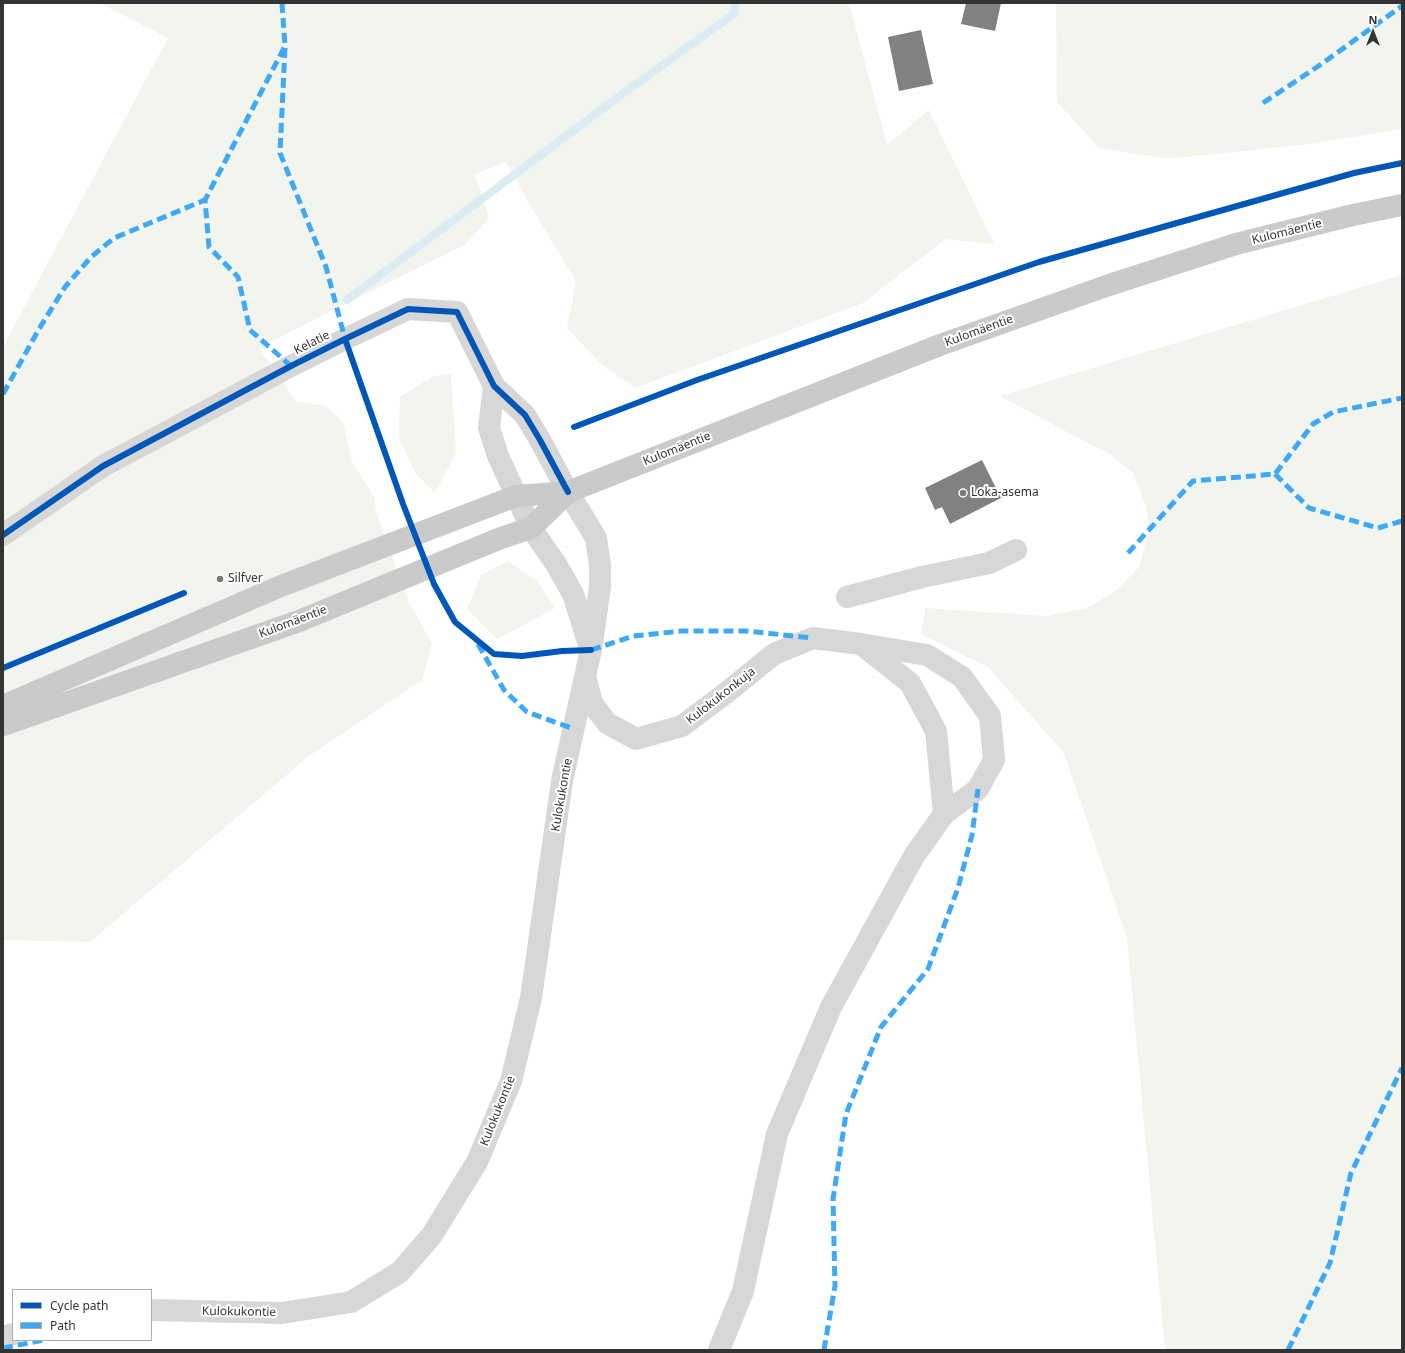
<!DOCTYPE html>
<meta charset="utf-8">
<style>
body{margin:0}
#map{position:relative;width:1405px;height:1353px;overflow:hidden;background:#fff;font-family:"Noto Sans",sans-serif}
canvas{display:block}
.frame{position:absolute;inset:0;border:4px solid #333;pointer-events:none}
.legend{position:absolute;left:12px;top:1289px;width:140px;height:52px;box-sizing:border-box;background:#fff;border:1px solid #adadad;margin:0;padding:5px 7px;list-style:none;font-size:12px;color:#333}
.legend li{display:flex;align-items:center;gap:8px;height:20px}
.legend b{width:20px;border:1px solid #adadad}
.north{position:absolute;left:1353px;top:12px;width:40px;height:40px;-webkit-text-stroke:3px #fff;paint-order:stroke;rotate:0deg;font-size:11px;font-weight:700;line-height:16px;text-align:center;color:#333}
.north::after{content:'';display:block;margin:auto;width:14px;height:18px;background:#333;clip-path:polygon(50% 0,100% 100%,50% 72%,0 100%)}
</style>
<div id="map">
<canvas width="1405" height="1353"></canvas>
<div class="frame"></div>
<ul class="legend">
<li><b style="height:5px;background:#0057b8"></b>Cycle path</li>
<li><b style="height:5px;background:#3fa9f5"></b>Path</li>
</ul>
<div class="north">N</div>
</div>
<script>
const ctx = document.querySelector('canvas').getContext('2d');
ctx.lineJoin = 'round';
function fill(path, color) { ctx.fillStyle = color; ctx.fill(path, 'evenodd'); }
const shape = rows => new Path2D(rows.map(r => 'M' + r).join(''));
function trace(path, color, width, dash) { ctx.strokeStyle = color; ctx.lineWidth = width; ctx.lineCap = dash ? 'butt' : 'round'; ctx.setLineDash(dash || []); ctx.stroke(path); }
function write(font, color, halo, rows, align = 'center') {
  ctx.font = font + ' "Noto Sans",sans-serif'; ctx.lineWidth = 4; ctx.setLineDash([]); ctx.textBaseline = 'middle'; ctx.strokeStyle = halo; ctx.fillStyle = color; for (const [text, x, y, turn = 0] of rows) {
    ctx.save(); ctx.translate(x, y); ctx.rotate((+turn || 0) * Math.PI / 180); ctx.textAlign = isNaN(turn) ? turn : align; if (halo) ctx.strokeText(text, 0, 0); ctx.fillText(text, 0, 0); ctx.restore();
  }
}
fill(shape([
 [99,3,849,3,887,145,929,110,994,244,946,239,863,303,635,388,599,362,567,328,576,281,531,207,506,162,475,174,489,218,466,244,335,309,259,348,296,401,326,406,343,422,352,462,374,497,376,512,410,605,432,643,422,680,309,756,90,942,3,940,3,347,168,38],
 [1056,3,1402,3,1402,129,1310,144,1167,159,1099,148,1057,102],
 [1402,275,1402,1350,1165,1350,1127,938,1064,753,988,667,921,634,925,608,1046,616,1087,608,1117,590,1139,567,1148,535,1147,508,1133,473,1108,453,1082,440,1000,396],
 [451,374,456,453,435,493,416,474,399,438,400,397,433,376],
 [508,561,537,581,555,608,497,639,467,609,481,575]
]), '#f1f5ed');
trace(shape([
 [347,300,625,92,735,13,735,3]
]), '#ddebf3', 8);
fill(shape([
 [966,3,1001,3,995,31,961,24],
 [921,30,933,84,899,91,888,37],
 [982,460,1001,498,950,524,942,507,935,510,925,488]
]), '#818181');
trace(shape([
 [494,386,489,428,498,456,531,528,556,564,573,594,589,645],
 [3,535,103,466,291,366,345,339,408,309,457,312,494,386,525,415,540,440,568,492,596,538,600,565,600,587,591,650,562,781,531,998,511,1081,477,1162,432,1235,400,1272,351,1302,282,1313,151,1310],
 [847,597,922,577,989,563,1016,550],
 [586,680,592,703,607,723,636,739,682,726,726,693,774,654,813,638,861,644,927,655,962,677,990,716,994,760,978,789,944,814,936,731,910,683,861,644],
 [3,1337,13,1334],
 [719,1350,743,1291,777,1134,831,1007,914,856,944,814]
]), '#d7d7d7', 22);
trace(shape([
 [3,706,281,586,516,496,568,492,940,345,1109,285,1236,244,1353,215,1402,205],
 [3,725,299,621,501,538,531,528,568,492]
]), '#cacaca', 22);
trace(shape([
 [282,3,285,46,205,200,209,247,238,277,250,330,291,366],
 [285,48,280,153,326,267,345,339],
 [1263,103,1320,65,1402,6],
 [3,394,39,329,65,287,91,257,114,238,205,200],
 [1275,474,1309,508,1378,528,1402,521],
 [1128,553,1193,481,1275,474,1313,424,1333,412,1402,398],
 [478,644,504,690,527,712,574,729],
 [591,650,633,636,682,631,746,631,813,638],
 [3,1348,44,1340],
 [824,1350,835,1286,833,1199,846,1114,881,1027,928,969,958,888,972,835,978,789],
 [1288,1350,1330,1263,1351,1173,1402,1068]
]), '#3fa9f5', 5, [10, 5]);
trace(shape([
 [345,339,403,504,434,584,455,622,494,654,522,656,562,651,591,650],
 [574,427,697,380,1039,262,1354,173,1402,163],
 [3,535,103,466,291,366,345,339,408,309,457,312,494,386,525,415,540,440,568,492],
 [3,668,184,593]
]), '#0057b8', 6);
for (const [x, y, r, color] of [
 [963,493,4,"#7a7a7a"],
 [220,579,4,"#7a7a7a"]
]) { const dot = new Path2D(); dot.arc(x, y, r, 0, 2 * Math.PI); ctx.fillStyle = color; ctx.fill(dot); trace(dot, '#fff', 1.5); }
write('12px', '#333', '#fff', [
 ["Kulomäentie",1287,232,-14],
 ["Kulomäentie",979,331,-20],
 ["Kelatie",312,343,-27],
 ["Kulomäentie",677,449,-22],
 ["Kulomäentie",293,622,-21],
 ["Kulokukonkuja",721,696,-38],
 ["Kulokukontie",562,795,-80],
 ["Kulokukontie",498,1111,-68],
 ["Kulokukontie",239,1312,1]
]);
write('12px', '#333', '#fff', [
 ["Loka-asema",971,493],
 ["Silfver",228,579]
], 'left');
</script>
